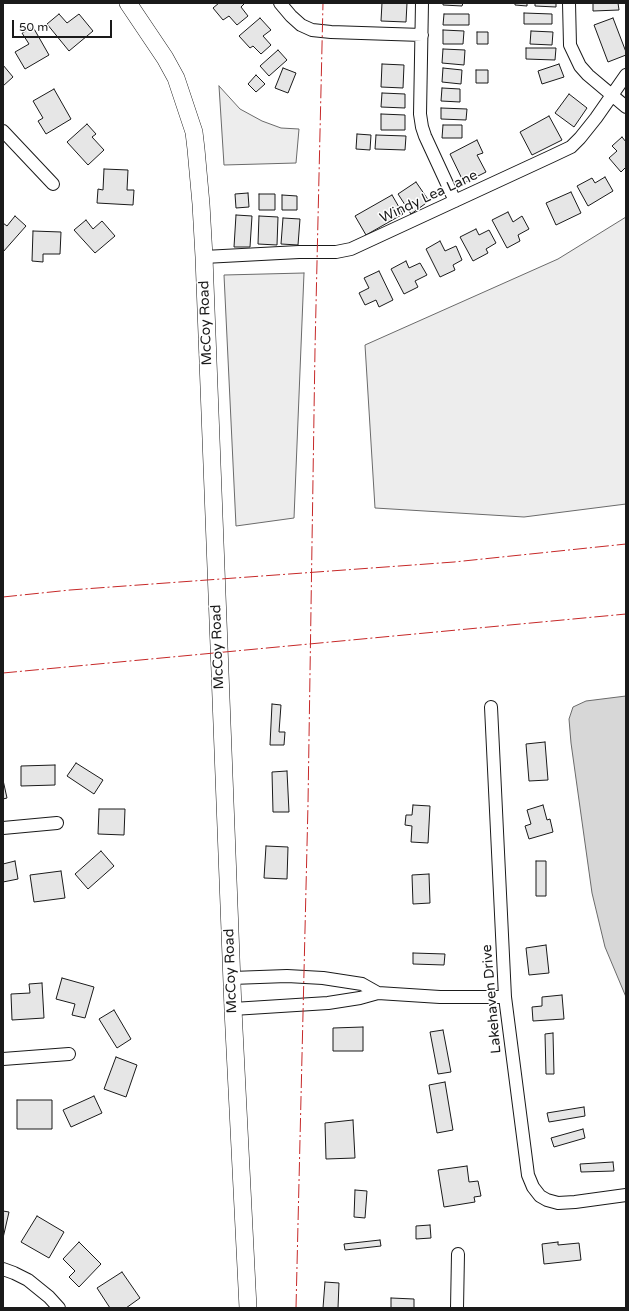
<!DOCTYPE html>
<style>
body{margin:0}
#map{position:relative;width:629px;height:1311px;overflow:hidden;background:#fff;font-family:"Varela Round",sans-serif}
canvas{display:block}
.frame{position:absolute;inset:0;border:4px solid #1a1a1a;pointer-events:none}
.scale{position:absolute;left:12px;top:20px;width:100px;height:18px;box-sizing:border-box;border:2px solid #1a1a1a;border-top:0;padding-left:5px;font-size:12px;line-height:14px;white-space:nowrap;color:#1a1a1a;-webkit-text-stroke:3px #fff;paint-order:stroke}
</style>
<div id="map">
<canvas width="629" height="1311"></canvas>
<div class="frame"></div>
<div class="scale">50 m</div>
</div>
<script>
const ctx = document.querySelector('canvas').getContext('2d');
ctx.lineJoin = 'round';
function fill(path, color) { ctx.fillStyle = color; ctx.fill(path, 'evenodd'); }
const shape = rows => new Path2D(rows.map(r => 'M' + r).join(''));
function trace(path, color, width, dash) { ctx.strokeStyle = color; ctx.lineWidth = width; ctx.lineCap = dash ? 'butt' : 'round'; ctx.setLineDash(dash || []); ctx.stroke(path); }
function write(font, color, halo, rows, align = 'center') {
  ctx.font = font + ' "Varela Round",sans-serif'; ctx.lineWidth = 3; ctx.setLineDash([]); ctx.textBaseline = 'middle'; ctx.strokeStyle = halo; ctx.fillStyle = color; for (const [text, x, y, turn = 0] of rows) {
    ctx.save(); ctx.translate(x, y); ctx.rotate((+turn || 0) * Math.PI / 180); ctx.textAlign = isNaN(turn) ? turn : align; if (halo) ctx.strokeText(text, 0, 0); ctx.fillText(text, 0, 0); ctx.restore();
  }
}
const built = shape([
 [219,86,240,109,262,121,281,128,299,129,296,163,224,165,219,86],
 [626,217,626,504,524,517,375,508,365,345,558,259,626,217],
 [304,273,294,518,236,526,224,275,304,273]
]);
fill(built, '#ededed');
trace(built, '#6a6a6a', 1);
const water = shape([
 [626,696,626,997,605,947,592,893,571,743,569,719,573,707,586,701,626,696]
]);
fill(water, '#d7d7d7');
trace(water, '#6a6a6a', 1);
const building = shape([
 [219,3,245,3,241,7,248,16,237,25,229,16,223,20,213,8,219,3],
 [382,3,407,3,406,22,381,21,382,3],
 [443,3,463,3,462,6,443,5,443,3],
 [515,3,527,3,527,6,515,5,515,3],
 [535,3,556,3,556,7,535,6,535,3],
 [593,3,618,3,619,10,593,11,593,3],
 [524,13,552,14,552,24,524,24,524,13],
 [59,14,67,23,79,14,93,31,69,51,47,24,59,14],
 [444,14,469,14,469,25,443,25,444,14],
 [260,18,271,30,263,36,271,45,261,54,253,46,250,48,239,36,260,18],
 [613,18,626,52,626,55,608,62,594,25,613,18],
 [33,27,49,55,25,69,15,52,29,44,22,33,33,27],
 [443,30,464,31,463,44,443,44,443,30],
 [531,31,553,32,552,45,530,44,531,31],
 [477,32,488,32,488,44,477,44,477,32],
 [526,48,556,48,555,60,526,59,526,48],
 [443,49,465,50,464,65,442,63,443,49],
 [278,50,287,60,269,76,260,66,278,50],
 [382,64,404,65,403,88,381,87,382,64],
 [559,64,564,77,542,84,538,71,559,64],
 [3,65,13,77,3,86,3,65],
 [283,68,296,73,288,93,275,88,283,68],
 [443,68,462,70,461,84,442,82,443,68],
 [476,70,488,70,488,83,476,83,476,70],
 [256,75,265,84,256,92,248,84,256,75],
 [442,88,460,89,460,102,441,101,442,88],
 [54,89,71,119,46,134,38,121,43,118,33,101,54,89],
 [382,93,405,94,405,108,381,107,382,93],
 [569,94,587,108,574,127,555,113,569,94],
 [441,108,467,109,466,120,441,119,441,108],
 [381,114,405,115,405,130,381,130,381,114],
 [549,116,562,140,532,155,520,132,549,116],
 [87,124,96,134,92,137,104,150,88,165,67,142,87,124],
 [443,125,462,125,462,138,442,138,443,125],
 [357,134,371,135,370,150,356,149,357,134],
 [376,135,406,136,405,150,375,149,376,135],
 [622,137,626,142,626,167,621,172,609,158,617,151,612,146,622,137],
 [477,140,483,153,477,155,486,172,464,183,450,154,477,140],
 [104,169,128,170,127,190,134,190,133,205,97,203,98,189,103,190,104,169],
 [605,177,613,191,588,206,577,186,592,178,595,183,605,177],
 [416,182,429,201,411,214,398,194,416,182],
 [571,192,581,213,556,225,546,203,571,192],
 [248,193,249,207,236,208,235,194,248,193],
 [259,194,275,194,275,210,259,210,259,194],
 [282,195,297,196,297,210,282,210,282,195],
 [392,195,403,214,366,235,355,216,392,195],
 [508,212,513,222,522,216,529,229,518,235,520,241,507,248,492,220,508,212],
 [236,215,252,216,250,247,234,247,236,215],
 [15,216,26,226,3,252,3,223,7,226,15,216],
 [259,216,278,217,277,245,258,244,259,216],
 [283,218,300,219,298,245,281,244,283,218],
 [86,220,93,229,102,221,115,236,95,253,74,230,86,220],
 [476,229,479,235,489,230,496,243,486,249,488,253,473,261,460,237,476,229],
 [33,231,61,232,60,254,43,254,43,262,32,261,33,231],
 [440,241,445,251,456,246,462,260,453,265,455,270,440,277,426,249,440,241],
 [406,261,409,268,420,263,427,275,415,281,418,287,404,294,391,269,406,261],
 [379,271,393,300,379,307,376,300,365,305,359,293,369,288,364,278,379,271],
 [272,704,281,705,279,732,285,732,284,745,270,745,272,704],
 [545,742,548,780,529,781,526,744,545,742],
 [76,763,103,780,94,794,67,776,76,763],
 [55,765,55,785,21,786,21,766,55,765],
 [287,771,289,812,273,812,272,772,287,771],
 [3,780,7,798,3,799,3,780],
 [413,805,430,806,428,843,411,842,412,826,405,825,406,815,412,815,413,805],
 [543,805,547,820,550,819,553,832,529,839,525,826,531,824,527,810,543,805],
 [99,809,125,809,124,835,98,834,99,809],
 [266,846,288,847,287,879,264,878,266,846],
 [101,851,114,866,88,889,75,874,101,851],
 [15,861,18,879,3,882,3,864,15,861],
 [536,861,546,861,546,896,536,896,536,861],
 [61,871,65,898,34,902,30,875,61,871],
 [429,874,430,903,413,904,412,875,429,874],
 [546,945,549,973,529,975,526,948,546,945],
 [413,953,445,954,444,965,413,964,413,953],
 [62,978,94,987,85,1018,72,1015,75,1004,56,999,62,978],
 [42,983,44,1018,12,1020,11,994,30,993,29,984,42,983],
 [562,995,564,1019,533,1021,532,1007,542,1006,542,997,562,995],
 [114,1010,131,1039,117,1048,99,1019,114,1010],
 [363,1027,363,1051,333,1051,333,1028,363,1027],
 [443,1030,451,1072,438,1074,430,1032,443,1030],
 [553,1033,554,1074,546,1074,545,1034,553,1033],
 [116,1057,137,1065,126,1097,104,1089,116,1057],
 [445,1082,453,1130,437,1133,429,1085,445,1082],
 [94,1096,102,1113,71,1127,63,1110,94,1096],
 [17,1100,52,1100,52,1129,17,1129,17,1100],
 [584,1107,585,1116,549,1122,547,1113,584,1107],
 [353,1120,355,1158,326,1159,325,1123,353,1120],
 [583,1129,585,1138,554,1147,551,1138,583,1129],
 [613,1162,614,1171,581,1172,580,1164,613,1162],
 [467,1166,469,1182,478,1181,481,1196,474,1197,475,1202,444,1207,438,1170,467,1166],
 [355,1190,367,1191,365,1218,354,1217,355,1190],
 [3,1211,9,1212,3,1238,3,1211],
 [37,1216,64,1232,49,1258,21,1242,37,1216],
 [430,1225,431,1238,416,1239,416,1226,430,1225],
 [380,1240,381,1246,345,1250,344,1244,380,1240],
 [79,1242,101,1264,79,1287,69,1277,75,1271,63,1259,79,1242],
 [558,1242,558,1245,579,1243,581,1260,544,1264,542,1244,558,1242],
 [122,1272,140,1298,126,1308,110,1308,97,1288,122,1272],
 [325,1282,339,1283,338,1308,323,1308,325,1282],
 [391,1298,414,1299,414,1308,391,1308,391,1298]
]);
fill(building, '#e6e6e6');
trace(building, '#1a1a1a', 1);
const minor = shape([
 [280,3,291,16,301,25,312,30,331,32,422,35],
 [422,3,420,114,422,127,425,136,455,201],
 [569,3,570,45,580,66,588,75,626,107],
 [3,131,53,184],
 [204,257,299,252,336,252,351,249,552,156,571,147,580,138,596,118,626,75],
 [491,707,505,997,528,1175,533,1187,540,1196,547,1200,558,1203,575,1202,626,1195],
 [3,828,57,823],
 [232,978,287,976,323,978,362,984,378,993],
 [233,1009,328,1003,360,998,378,993,440,997,505,997],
 [3,1059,69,1054],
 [3,1269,14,1273,28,1280,49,1297,59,1308],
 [457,1308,458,1254]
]);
const secondary = shape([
 [128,3,165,58,176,78,194,132,196,149,201,204,204,257,233,1009,248,1308]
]);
trace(minor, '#1a1a1a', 14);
trace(secondary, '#1a1a1a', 18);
trace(minor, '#fff', 12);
trace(secondary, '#fff', 17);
trace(shape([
 [3,597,70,590,454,562,626,544],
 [3,673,626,614],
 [296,1308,308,804,315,349,323,3]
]), '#c62828', 1, [14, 3, 2, 3]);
write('14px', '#1a1a1a', '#fff', [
 ["Windy Lea Lane",429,197,-25],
 ["McCoy Road",206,323,-92],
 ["McCoy Road",218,647,-92],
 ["McCoy Road",231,971,-92],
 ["Lakehaven Drive",492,999,-95]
]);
</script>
